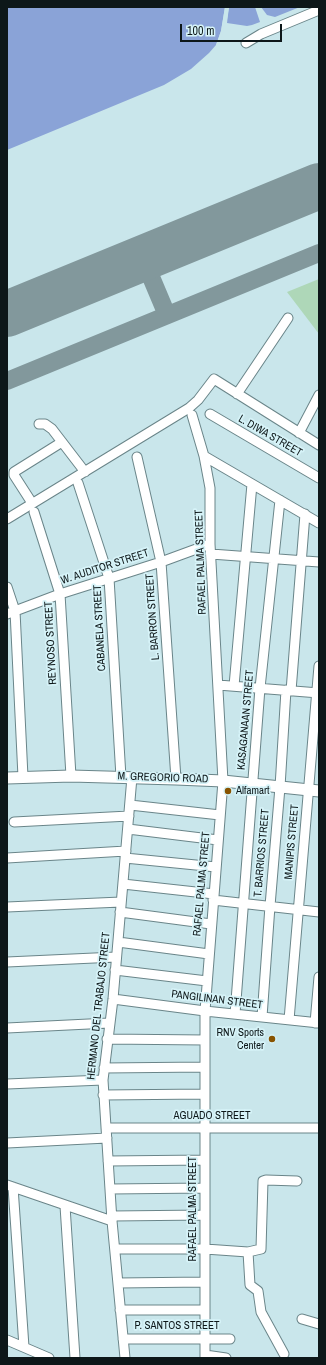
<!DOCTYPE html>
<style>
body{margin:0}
#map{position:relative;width:326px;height:1365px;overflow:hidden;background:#c9e6eb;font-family:"Archivo Narrow",sans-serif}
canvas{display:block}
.frame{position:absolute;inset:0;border:8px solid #0d1719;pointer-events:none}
.scale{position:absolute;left:180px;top:24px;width:102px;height:18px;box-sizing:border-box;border:2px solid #0d1719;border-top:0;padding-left:5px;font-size:12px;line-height:14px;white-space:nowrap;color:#0d1719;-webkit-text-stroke:3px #d6f3f8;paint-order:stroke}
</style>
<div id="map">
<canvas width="326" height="1365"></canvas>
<div class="frame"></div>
<div class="scale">100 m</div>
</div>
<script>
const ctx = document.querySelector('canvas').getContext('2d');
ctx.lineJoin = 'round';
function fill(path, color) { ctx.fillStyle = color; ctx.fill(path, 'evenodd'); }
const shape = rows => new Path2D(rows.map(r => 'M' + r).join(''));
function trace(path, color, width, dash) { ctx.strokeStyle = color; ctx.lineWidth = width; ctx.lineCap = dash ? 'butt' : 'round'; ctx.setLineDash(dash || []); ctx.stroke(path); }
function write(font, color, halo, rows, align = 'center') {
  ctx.font = font + ' "Archivo Narrow",sans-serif'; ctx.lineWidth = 3.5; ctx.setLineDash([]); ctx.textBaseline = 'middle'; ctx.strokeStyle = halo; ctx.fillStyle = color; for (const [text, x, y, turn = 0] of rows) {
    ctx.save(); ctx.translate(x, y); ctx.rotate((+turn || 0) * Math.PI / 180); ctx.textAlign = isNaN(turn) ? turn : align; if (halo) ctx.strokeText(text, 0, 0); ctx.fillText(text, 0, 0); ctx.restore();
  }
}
fill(shape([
 [319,279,319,334,287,292]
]), '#aed7b8');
fill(shape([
 [7,7,225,7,221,31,216,45,209,53,191,69,164,85,7,150],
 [229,7,255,7,260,22,252,25,247,26,227,23],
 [261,7,300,7,275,17,267,15]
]), '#8aa3d7');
fill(shape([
 [225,7,229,7,226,25,225,24,221,39,219,44,216,45,221,31]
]), '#c9e6eb');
trace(shape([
 [143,258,167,315],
 [7,381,319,253]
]), '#82989c', 18);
trace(shape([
 [7,314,319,186]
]), '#82989c', 46);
const minor = shape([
 [246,43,261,34,319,10],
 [237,394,288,318],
 [210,414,319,478],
 [192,415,204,456,210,488,210,544,223,781,205,1011,205,1358],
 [39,424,45,424,52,429,85,472],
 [299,433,319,395],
 [204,456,319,523],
 [137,457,161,562,176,779],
 [78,483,109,578,121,777],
 [32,503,14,475,14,472,62,442],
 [34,512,60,594,71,776],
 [7,519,189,408,198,400,214,379,319,445],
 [211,554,319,562],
 [7,587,15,611,23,777],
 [7,614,60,594,161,562,210,544],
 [218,685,319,693],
 [234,686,252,484],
 [291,691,305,514],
 [130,805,220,815],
 [14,822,129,816],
 [128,829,218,840],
 [7,858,126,851],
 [125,858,216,867],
 [123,884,214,894],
 [213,900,319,912],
 [7,907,121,902],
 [120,912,211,924],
 [118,942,209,954],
 [7,962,116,957],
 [115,970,207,981],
 [113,999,205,1011,319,1023],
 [235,1014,260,688,280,500],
 [262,1017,270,906,280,787,286,690],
 [289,1020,319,666],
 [315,1023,319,977],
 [7,1028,109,1023],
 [107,1039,205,1040],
 [104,1068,205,1067],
 [7,1084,103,1080],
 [103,1095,205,1094],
 [106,1128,319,1128],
 [7,1143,107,1138],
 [108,1161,205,1160],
 [7,1185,112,1221],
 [13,1187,24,1347],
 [110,1189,205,1188],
 [65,1206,75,1358],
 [112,1216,205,1215],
 [115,1249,205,1249,248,1252,250,1285,258,1291,261,1312,284,1354],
 [248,1252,261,1249,263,1181,266,1180,297,1181],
 [118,1283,205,1282],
 [120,1310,205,1310],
 [302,1319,319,1324],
 [123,1339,230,1339],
 [7,1340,49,1358],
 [205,1355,226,1358],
 [125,1358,112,1221,103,1080,113,999,132,777]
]);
const major = shape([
 [7,778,71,776,176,779,223,781,319,791]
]);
trace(minor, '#6a8589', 11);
trace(major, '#6a8589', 13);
trace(minor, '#fff', 9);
trace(major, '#fff', 11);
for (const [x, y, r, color] of [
 [228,791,4,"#885300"],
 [272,1039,4,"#885300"]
]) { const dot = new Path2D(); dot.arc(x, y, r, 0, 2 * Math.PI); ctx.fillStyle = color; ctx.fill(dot); trace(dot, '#d6f3f8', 1.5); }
write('11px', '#0d1719', '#d6f3f8', [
 ["L. DIWA STREET",270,436,30],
 ["RAFAEL PALMA STREET",201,562,-92],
 ["W. AUDITOR STREET",105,567,-18],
 ["L. BARRON STREET",153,617,-94],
 ["CABANELA STREET",100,628,-93],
 ["REYNOSO STREET",51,643,-93],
 ["KASAGANAAN STREET",246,720,-85],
 ["M. GREGORIO ROAD",163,778,2],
 ["MANIPIS STREET",292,842,-85],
 ["T. BARRIOS STREET",262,853,-85],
 ["RAFAEL PALMA STREET",202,884,-85],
 ["PANGILINAN STREET",217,1000,7],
 ["HERMANO DEL TRABAJO STREET",99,1006,-84],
 ["AGUADO STREET",212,1116],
 ["RAFAEL PALMA STREET",193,1209,-90],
 ["P. SANTOS STREET",177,1326]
]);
write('11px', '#0d1719', '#d6f3f8', [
 ["Alfamart",236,791],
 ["RNV Sports",264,1033,"right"],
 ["Center",264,1046,"right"]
], 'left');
</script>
